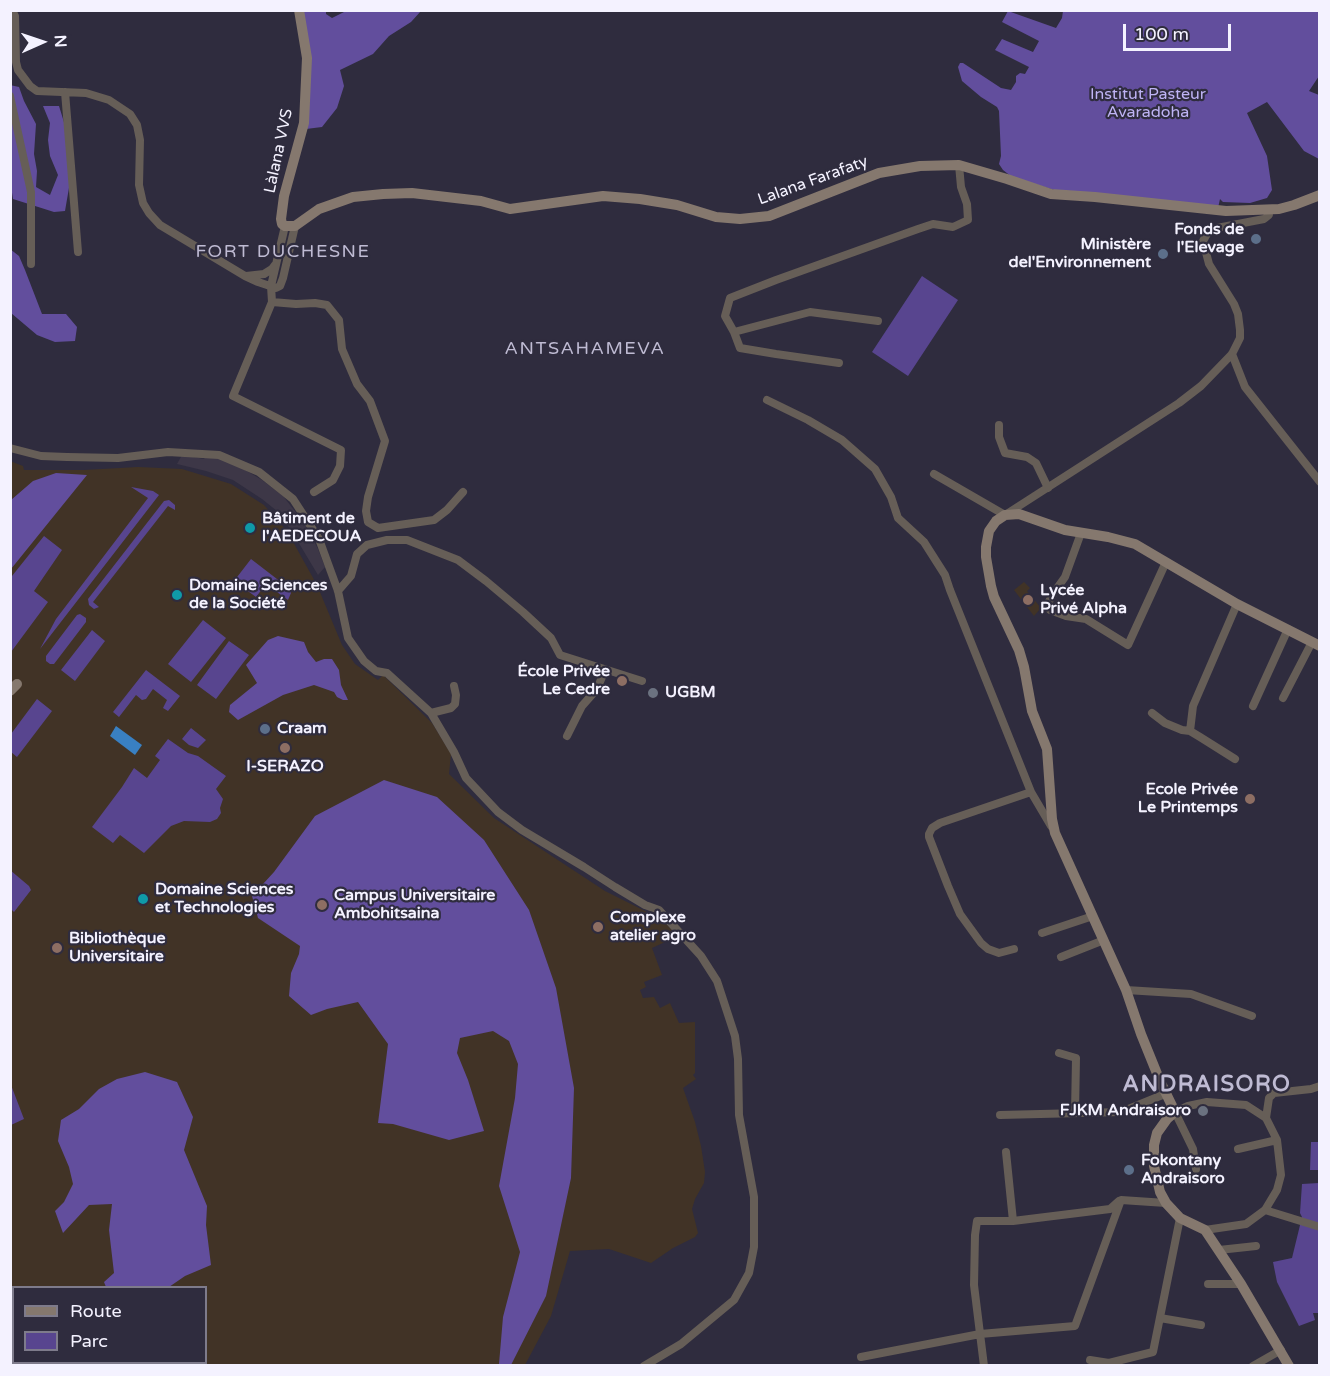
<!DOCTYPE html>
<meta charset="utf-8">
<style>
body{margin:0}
#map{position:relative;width:1330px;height:1376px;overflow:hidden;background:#2f2c3e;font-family:"Varela Round",sans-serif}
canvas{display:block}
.frame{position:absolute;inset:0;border:12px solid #f4f2ff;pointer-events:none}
.legend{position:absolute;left:12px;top:1286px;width:195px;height:78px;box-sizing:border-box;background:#2f2c3e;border:2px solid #7e7b8b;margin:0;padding:8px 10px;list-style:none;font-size:18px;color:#f4f2ff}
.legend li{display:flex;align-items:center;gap:12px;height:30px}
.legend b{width:30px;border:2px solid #7e7b8b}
.north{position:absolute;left:12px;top:12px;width:60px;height:60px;-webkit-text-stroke:4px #2f2c3e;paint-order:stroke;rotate:87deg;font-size:16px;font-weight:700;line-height:24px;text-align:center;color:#f4f2ff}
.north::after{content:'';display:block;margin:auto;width:21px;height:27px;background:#f4f2ff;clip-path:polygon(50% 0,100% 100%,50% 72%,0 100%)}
.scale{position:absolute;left:1123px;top:24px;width:108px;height:27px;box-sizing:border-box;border:3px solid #f4f2ff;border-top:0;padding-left:8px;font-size:18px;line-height:21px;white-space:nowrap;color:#f4f2ff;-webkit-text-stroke:4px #2f2c3e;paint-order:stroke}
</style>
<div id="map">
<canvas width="1330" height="1376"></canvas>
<div class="frame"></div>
<ul class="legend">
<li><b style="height:8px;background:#85786e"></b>Route</li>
<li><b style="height:16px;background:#58458f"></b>Parc</li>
</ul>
<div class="north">N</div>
<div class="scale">100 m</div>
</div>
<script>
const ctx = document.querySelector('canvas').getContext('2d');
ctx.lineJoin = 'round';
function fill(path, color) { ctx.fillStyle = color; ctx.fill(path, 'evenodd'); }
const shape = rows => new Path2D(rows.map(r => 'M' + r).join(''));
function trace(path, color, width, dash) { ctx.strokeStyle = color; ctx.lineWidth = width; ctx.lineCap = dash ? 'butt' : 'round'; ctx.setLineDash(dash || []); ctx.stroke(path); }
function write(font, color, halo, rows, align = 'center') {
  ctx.font = font + ' "Varela Round",sans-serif'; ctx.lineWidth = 4.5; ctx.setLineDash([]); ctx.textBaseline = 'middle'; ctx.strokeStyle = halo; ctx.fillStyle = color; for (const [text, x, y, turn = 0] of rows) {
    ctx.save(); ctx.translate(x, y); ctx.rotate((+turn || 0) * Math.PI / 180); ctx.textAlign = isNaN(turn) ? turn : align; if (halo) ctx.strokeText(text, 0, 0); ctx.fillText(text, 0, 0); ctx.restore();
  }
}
fill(shape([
 [182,455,204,459,206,456,218,458,240,467,262,480,283,496,304,523,318,549,325,567,318,575,291,530,277,511,262,499,233,480,206,471,177,464]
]), '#3d3747');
fill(shape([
 [10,461,23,466,24,470,84,470,138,467,182,469,231,484,264,505,287,531,317,585,342,645,355,664,378,680,383,675,432,723,451,754,449,774,494,818,605,891,661,919,678,936,652,948,662,975,644,982,646,987,640,990,643,998,654,997,660,1008,670,1003,679,1023,695,1022,695,1073,693,1075,696,1079,683,1088,695,1122,701,1146,705,1172,704,1183,695,1199,692,1209,698,1233,695,1237,673,1248,651,1263,609,1249,570,1251,551,1316,525,1365,11,1365],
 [14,1288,206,1288,206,1362,14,1362],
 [1024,582,1030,588,1027,591,1041,608,1034,616,1014,590]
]), '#413326');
fill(shape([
 [922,276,958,300,908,376,872,352],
 [131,487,153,491,159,495,40,649,56,619,148,498],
 [169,500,175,505,175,510,168,506,93,602,99,607,94,609,89,605,88,599,164,501],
 [44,536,62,550,34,591,48,602,11,652,11,576,12,576],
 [251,559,290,589,291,593,288,600,266,584,256,597,234,581],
 [80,614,86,618,86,622,54,664,50,664,46,661,46,656,77,615],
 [203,620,226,638,191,682,168,664],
 [92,630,105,641,75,681,61,670],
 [229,641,249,655,216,699,197,685],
 [146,670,180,696,168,711,163,708,167,700,153,689,146,699,142,700,136,695,119,717,113,712],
 [37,699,52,711,17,757,11,752,11,734],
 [191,728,206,740,198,748,189,745,182,739],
 [168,739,188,753,198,756,226,776,216,789,223,799,220,808,221,813,217,819,210,822,184,821,171,826,144,853,120,835,113,843,92,827,122,787,134,768,147,778,160,760,155,756],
 [10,870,29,886,31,890,14,912,11,909],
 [11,1085,24,1119,11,1125,10,1125],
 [1311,1142,1319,1142,1319,1170,1310,1170],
 [1319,1183,1320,1313,1313,1313,1315,1320,1299,1326,1277,1282,1273,1262,1292,1258,1302,1217,1300,1213,1302,1184]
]), '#58458f');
fill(shape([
 [1088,10,1319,11,1319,76,1309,91,1319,95,1319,159,1304,151,1267,102,1247,113,1267,156,1272,190,1267,198,1250,203,1223,202,1220,199,1218,208,1064,193,1012,177,1003,170,999,164,1001,156,999,111,997,107,981,97,962,81,958,67,960,63,963,63,1001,88,1011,90,1016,82,1016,76,1020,73,1025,74,1029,67,995,50,1002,39,1033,52,1039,41,1002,22,1008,11,1056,28,1062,18,1063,11,1084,11,1087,12],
 [302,11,326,11,326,14,332,18,346,11,421,11,411,22,389,36,373,54,340,70,344,86,337,108,322,127,306,129],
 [10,85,19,87,24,101,36,124,34,154,37,171,36,187,50,195,58,175,50,156,48,140,50,123,43,106,59,106,67,132,70,182,65,211,54,212,13,199,10,180],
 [10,249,19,256,25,270,42,314,66,314,77,327,75,341,55,342,37,335,11,313],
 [56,473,87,475,11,569,11,500,33,481],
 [278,636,304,642,308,652,316,662,324,659,332,659,339,670,341,685,348,700,343,700,337,697,334,692,314,685,283,695,238,720,229,712,230,705,257,683,246,665,268,640],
 [384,780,437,797,484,840,529,910,556,988,574,1088,571,1178,546,1296,511,1365,499,1364,503,1317,520,1252,499,1186,515,1098,518,1064,509,1041,493,1031,460,1038,457,1053,468,1080,484,1131,449,1140,393,1124,378,1123,388,1044,358,1002,327,1009,311,1015,289,996,291,973,299,954,300,946,258,918,252,896,274,872,315,816],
 [145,1072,177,1082,193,1117,184,1150,207,1206,206,1225,211,1265,185,1276,169,1287,106,1287,104,1282,114,1273,109,1230,112,1204,89,1205,63,1233,55,1211,64,1202,73,1184,69,1167,58,1141,61,1120,79,1109,99,1089,117,1079]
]), '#624e9d');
fill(shape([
 [116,726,142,745,135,755,110,736]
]), '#3980c2');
trace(shape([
 [12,10,15,16,16,62,18,70,30,86,37,91,86,93,109,100,130,114,137,125,140,140,139,185,143,203,149,213,160,225,245,276,258,282,276,288,280,286,283,278,295,226],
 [65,92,78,252],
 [10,96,31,192,31,264],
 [285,226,271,286,272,302,233,396,341,450,340,466,333,480,314,492],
 [246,276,264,274,272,269,275,265],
 [272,302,296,304,315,303,327,305,339,320,342,349,357,384,370,401,385,441,368,497,366,511,368,522,378,528,434,520,447,510,463,492],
 [878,321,810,312,734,332,725,316,730,298,776,280,918,229,933,224,953,227,968,220,967,204,961,187,959,165],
 [734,332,740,348,776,354,839,363],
 [1232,354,1245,387,1320,482],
 [767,400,808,420,842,440,875,469,891,497,898,518,924,542,945,575,950,590,1031,792,1051,826],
 [999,425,999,437,1005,453,1027,457,1036,463,1048,488],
 [10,448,41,456,67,457,118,458,168,452,219,455,259,472,293,499,319,539,338,591,348,638,364,661,376,671,387,673,431,713,454,752,466,778,498,812,522,830,584,867,615,887,645,905,659,910,701,956,717,981,735,1036,738,1059,739,1115,754,1197,754,1247,749,1273,734,1300,681,1344,644,1366],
 [934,474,1005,515,1179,403,1201,386,1232,354,1240,338,1240,330,1238,314,1234,304,1209,264,1203,241,1208,232,1217,228,1264,219,1269,215,1268,209],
 [1081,533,1065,577,1055,591,1048,603,1050,610,1066,616,1086,619,1128,645,1166,562],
 [338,591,351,576,357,554,367,545,387,540,407,540,458,560,486,581,523,612,551,638,560,655,642,681],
 [1283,698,1312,642],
 [1253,706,1288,629],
 [431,713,451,708,455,704,456,695,454,686],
 [1152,713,1165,723,1182,730,1190,731,1200,737,1235,759],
 [1190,731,1193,706,1237,604],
 [567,736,582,706,597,689,605,670],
 [1042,933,1093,916],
 [1014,949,999,953,988,949,981,943,960,914,948,886,929,837,929,834,932,828,940,823,1031,792],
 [1061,957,1104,940],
 [1126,990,1191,994,1252,1016],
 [1059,1053,1076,1058,1075,1113],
 [1000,1115,1121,1112,1165,1094],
 [1266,1118,1269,1098,1274,1093,1311,1089,1320,1086],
 [1238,1149,1277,1140],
 [1006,1152,1013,1221],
 [1196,1169,1193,1149,1175,1112,1188,1106,1207,1102,1246,1105,1266,1118,1277,1140,1281,1175,1277,1190,1265,1210,1246,1224,1205,1230],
 [1265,1210,1320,1227],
 [1219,1250,1256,1246],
 [1208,1284,1241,1284],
 [1160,1318,1201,1325],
 [861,1357,980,1334,1075,1326,1121,1200,1166,1203],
 [1090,1360,1109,1363,1153,1352,1180,1218],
 [984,1366,974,1285,975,1235,977,1221,1013,1221,1110,1209,1119,1201],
 [1253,1366,1281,1350]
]), '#665e57', 8);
trace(shape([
 [299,10,307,58,304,123,284,196,281,219,282,224,285,226,295,226,319,209,353,197,383,194,412,193,481,201,510,209,603,196,640,199,677,205,716,217,740,219,769,216,879,173,920,166,959,165,1007,179,1051,194,1095,197,1226,211,1279,209,1294,205,1320,195],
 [10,691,17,684],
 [1289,1366,1241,1284,1205,1230,1180,1218,1166,1203,1160,1192,1154,1166,1154,1145,1157,1133,1167,1119,1175,1112,1160,1081,1141,1034,1126,990,1055,833,1052,819,1047,749,1032,711,1024,667,1019,650,994,597,991,586,986,557,986,547,989,531,996,521,1005,515,1019,514,1065,530,1108,537,1135,544,1237,604,1320,646]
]), '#85786e', 10);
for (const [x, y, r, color] of [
 [1256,239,6,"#5c6f8a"],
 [1163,254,6,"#5c6f8a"],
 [250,528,6,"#0f9aa8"],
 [177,595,6,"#0f9aa8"],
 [1028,600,6,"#8d6e63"],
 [622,681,6,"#8d6e63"],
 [653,693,6,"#6b7280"],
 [265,729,6,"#5c6f8a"],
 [285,748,6,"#8d6e63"],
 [1250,799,6,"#8d6e63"],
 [143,899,6,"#0f9aa8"],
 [322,905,6,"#8d6e63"],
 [598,927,6,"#8d6e63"],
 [57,948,6,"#8d6e63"],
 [1203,1111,6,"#6b7280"],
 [1129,1170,6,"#5c6f8a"]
]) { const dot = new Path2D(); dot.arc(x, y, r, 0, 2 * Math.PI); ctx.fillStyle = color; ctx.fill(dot); trace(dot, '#2f2c3e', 2); }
write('16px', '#bfb4f5', '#2f2c3e', [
 ["Institut Pasteur",1148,95],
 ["Avaradoha",1148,113]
]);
write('16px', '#f4f2ff', '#2f2c3e', [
 ["Làlana VVS",279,151,-78],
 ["Lalana Farafaty",813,181,-20]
]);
write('bold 16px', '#f4f2ff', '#2f2c3e', [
 ["Fonds de",1244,230,"right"],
 ["l'Elevage",1244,248,"right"],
 ["Ministère",1151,245,"right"],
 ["del'Environnement",1151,263,"right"],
 ["Bâtiment de",262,519],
 ["l'AEDECOUA",262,537],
 ["Domaine Sciences",189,586],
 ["de la Société",189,604],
 ["Lycée",1040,591],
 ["Privé Alpha",1040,609],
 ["École Privée",610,672,"right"],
 ["Le Cedre",610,690,"right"],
 ["UGBM",665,693],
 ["Craam",277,729],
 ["I-SERAZO",285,767,"center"],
 ["Ecole Privée",1238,790,"right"],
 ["Le Printemps",1238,808,"right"],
 ["Domaine Sciences",155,890],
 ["et Technologies",155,908],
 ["Campus Universitaire",334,896],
 ["Ambohitsaina",334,914],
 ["Complexe",610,918],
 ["atelier agro",610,936],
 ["Bibliothèque",69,939],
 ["Universitaire",69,957],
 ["FJKM Andraisoro",1191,1111,"right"],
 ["Fokontany",1141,1161],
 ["Andraisoro",1141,1179]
], 'left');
ctx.letterSpacing = '1.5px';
write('18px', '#bfbbd3', '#2f2c3e', [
 ["FORT DUCHESNE",283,252],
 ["ANTSAHAMEVA",585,349]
]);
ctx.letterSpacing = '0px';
ctx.letterSpacing = '1.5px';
write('bold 22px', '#bfbbd3', '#2f2c3e', [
 ["ANDRAISORO",1207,1085]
]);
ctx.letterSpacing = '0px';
</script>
